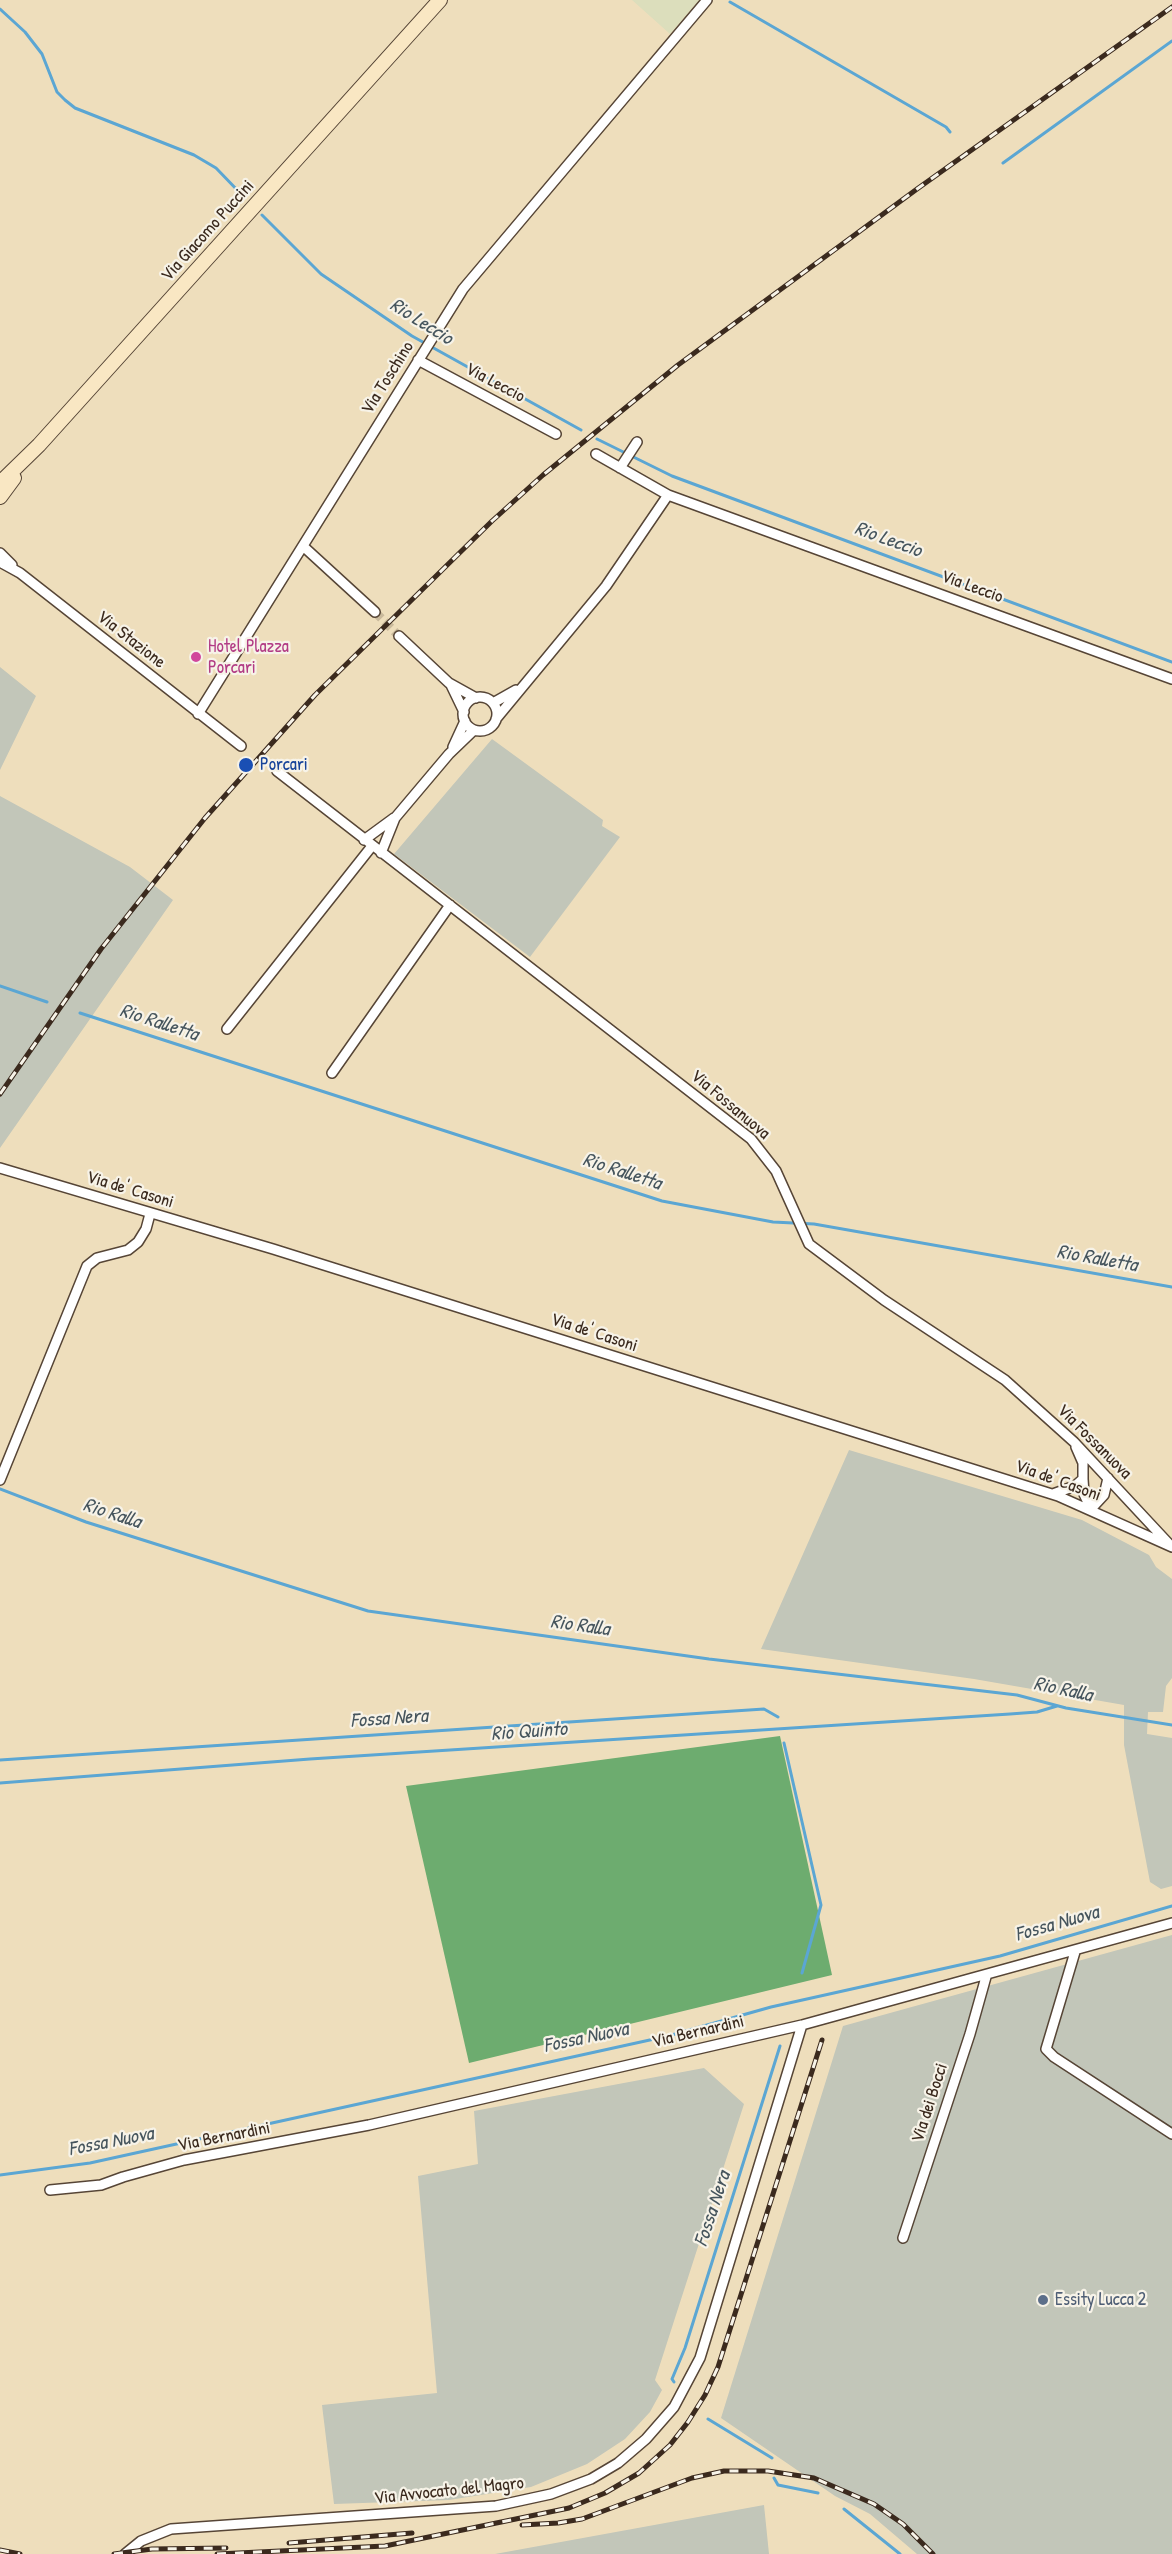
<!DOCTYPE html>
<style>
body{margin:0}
canvas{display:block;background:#eedebc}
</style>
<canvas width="1172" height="2554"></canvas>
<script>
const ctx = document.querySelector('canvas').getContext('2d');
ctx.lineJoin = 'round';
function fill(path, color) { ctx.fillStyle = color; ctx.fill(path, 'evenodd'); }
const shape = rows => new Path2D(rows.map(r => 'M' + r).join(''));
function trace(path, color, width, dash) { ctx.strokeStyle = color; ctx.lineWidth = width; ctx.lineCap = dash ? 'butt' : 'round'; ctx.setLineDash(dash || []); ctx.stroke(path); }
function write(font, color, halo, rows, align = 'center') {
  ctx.font = font + ' "Patrick Hand",sans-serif'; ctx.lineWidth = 4.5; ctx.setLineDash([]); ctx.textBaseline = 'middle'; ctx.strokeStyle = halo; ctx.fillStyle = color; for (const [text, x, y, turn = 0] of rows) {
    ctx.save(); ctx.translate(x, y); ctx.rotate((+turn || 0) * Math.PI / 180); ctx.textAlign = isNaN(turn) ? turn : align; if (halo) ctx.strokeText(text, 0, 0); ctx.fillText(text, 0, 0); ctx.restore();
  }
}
fill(shape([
 [632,0,699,0,670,34]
]), '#dcdebc');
fill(shape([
 [0,667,36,696,0,770],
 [492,739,603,820,602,826,620,837,530,957,394,854],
 [0,796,130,867,173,900,0,1148],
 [849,1450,1082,1520,1149,1555,1156,1567,1172,1579,1172,1678,1166,1686,1163,1712,1148,1712,1147,1734,1172,1738,1172,1886,1161,1889,1150,1882,1124,1745,1124,1705,974,1679,761,1649],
 [1172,1935,1172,2554,917,2554,870,2514,835,2496,721,2418,843,2026],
 [704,2068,744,2104,655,2380,662,2390,650,2412,625,2439,587,2464,531,2487,449,2500,334,2504,322,2405,437,2393,418,2176,478,2164,474,2111],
 [764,2505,769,2554,495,2554]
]), '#c2c6b9');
fill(shape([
 [780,1736,832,1975,469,2063,406,1786]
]), '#6dac6f');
trace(shape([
 [730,2,946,127,950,132],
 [0,9,25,32,42,54,57,92,65,100,75,108,194,155,216,168,242,195],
 [1003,163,1172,41],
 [262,215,321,274,412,336,581,430],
 [597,439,672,476,1172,662],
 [0,986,47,1002],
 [80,1013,662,1201,773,1222,814,1224,1172,1287],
 [0,1489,86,1522,368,1611,709,1659,1017,1695,1066,1708,1172,1725],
 [784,1743,821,1905,802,1973],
 [0,1760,764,1709,778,1717],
 [0,1783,310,1759,1010,1714,1037,1712,1057,1706],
 [0,2175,90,2163,668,2036,771,2007,1000,1956,1172,1906],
 [674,2382,672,2379,685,2348,780,2046],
 [708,2419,772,2458],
 [774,2478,778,2485,818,2493],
 [844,2509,900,2554]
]), '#5ba6d3', 3);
trace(shape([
 [375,612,399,636]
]), '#caba9c', 9, [9, 4.5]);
const minor = shape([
 [418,360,556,434],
 [596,454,668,495,1172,679],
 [620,468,637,442],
 [304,547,375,612],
 [0,553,12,565],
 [0,562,20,573,241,746],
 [399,636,449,683,476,698],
 [451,685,464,712],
 '463 714a17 17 0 1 1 34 0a17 17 0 1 1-34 0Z',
 [493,703,516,690],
 [198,714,463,289,707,0],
 [496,719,606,586,668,495],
 [453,747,465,721],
 [277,771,751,1139,776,1171,809,1244,884,1300,1005,1380,1074,1442,1169,1544],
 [364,840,394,818],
 [381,853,395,818,449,754,474,730],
 [227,1029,372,846],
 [332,1073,450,905],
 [0,1168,273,1249,1058,1496,1172,1547],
 [1083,1479,1084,1494,1091,1509,1104,1495,1108,1478],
 [0,1480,87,1266,97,1258,128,1250,138,1242,146,1229,150,1214],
 [1053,1494,1075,1486,1083,1479,1083,1463,1076,1447],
 [1075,1952,1046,2049,1054,2057,1172,2134],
 [50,2190,101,2185,123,2177,184,2160,369,2125,802,2025,1172,1923],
 [903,2238,970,2034,986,1977],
 [125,2554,141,2541,171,2529,496,2506,551,2494,591,2479,618,2463,646,2439,674,2407,700,2358,802,2025]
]);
const secondary = shape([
 [0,483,39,445,440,0],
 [0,497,14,478]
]);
trace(minor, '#564536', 12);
trace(secondary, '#564536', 16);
trace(minor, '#fff', 9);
trace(secondary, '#f9e7c3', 14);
const rail = shape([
 [0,1094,101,949,205,818,315,695,492,521,543,475,678,365,917,189,1172,7],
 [522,2525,558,2523,582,2519,692,2478,724,2471,768,2471,814,2478,874,2504,903,2524,933,2554],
 [289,2543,412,2533],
 [0,2550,20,2554],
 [114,2554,152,2549,226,2548],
 [217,2554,385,2546,569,2508,605,2493,639,2473,670,2445,688,2422,705,2395,718,2367,822,2040]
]);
trace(rail, '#3b2a1e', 5);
trace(rail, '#f7f3e8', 3, [9]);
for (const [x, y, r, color] of [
 [196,657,6,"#d1479c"],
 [246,765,8,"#1a4fb4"],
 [1043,2300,6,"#5c6f8a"]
]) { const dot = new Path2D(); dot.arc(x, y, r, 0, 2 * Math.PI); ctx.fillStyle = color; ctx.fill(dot); trace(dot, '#f7f3e8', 2); }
write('18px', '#3b2a1e', '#f7f3e8', [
 ["Via Giacomo Puccini",208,231,-48],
 ["Via Toschino",388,378,-58],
 ["Via Leccio",495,383,28],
 ["Via Leccio",972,587,20],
 ["Via Stazione",131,640,38],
 ["Via Fossanuova",730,1105,40],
 ["Via de' Casoni",130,1190,17],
 ["Via de' Casoni",594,1333,18],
 ["Via Fossanuova",1094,1442,45],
 ["Via de' Casoni",1058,1481,20],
 ["Via Bernardini",698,2032,-13],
 ["Via dei Bocci",930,2103,-72],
 ["Via Bernardini",224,2137,-11],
 ["Via Avvocato del Magro",449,2491,-6]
]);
write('18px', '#b23c85', '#f7f3e8', [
 ["Hotel Plazza",208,647],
 ["Porcari",208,668]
], 'left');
write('18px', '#164399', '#f7f3e8', [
 ["Porcari",260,765]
], 'left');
write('18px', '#4e5e75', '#f7f3e8', [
 ["Essity Lucca 2",1055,2300]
], 'left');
write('italic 20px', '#46555d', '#f7f3e8', [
 ["Rio Leccio",421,322,32],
 ["Rio Leccio",888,540,20],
 ["Rio Ralletta",159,1023,18],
 ["Rio Ralletta",622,1172,18],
 ["Rio Ralletta",1097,1259,10],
 ["Rio Ralla",112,1514,18],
 ["Rio Ralla",580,1626,8],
 ["Rio Ralla",1063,1690,12],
 ["Fossa Nera",389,1719,-4],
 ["Rio Quinto",529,1732,-4],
 ["Fossa Nuova",1057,1924,-16],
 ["Fossa Nuova",586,2038,-12],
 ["Fossa Nuova",111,2142,-11],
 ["Fossa Nera",713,2209,-72]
]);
</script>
